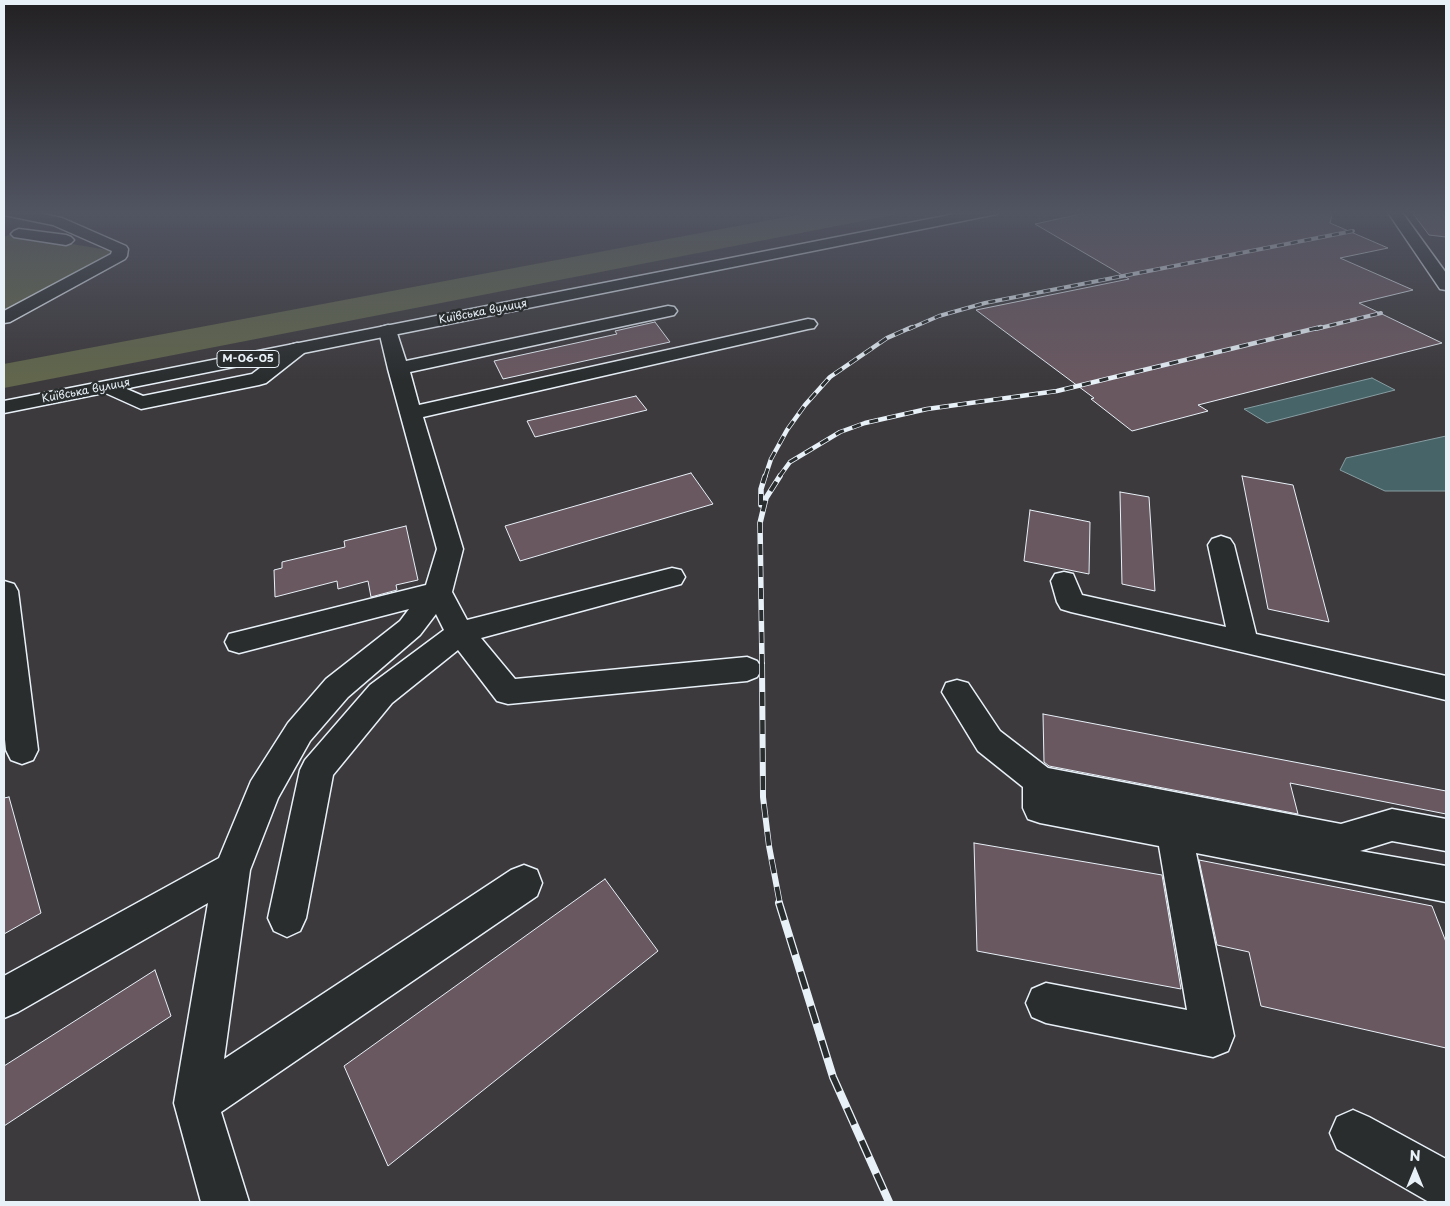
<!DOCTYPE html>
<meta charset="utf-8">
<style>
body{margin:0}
#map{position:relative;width:1450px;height:1206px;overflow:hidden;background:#3d3a3d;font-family:"Playpen Sans",sans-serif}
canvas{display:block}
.frame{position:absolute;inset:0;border:5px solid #e8f1f8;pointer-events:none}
.north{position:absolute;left:1390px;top:1146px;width:50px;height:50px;-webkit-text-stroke:4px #2a2d2e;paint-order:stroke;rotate:0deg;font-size:14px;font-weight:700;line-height:20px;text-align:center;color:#e8f1f8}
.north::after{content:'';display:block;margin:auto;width:18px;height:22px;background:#e8f1f8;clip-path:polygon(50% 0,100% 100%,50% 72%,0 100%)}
</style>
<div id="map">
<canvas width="1450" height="1206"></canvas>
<div class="frame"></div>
<div class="north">N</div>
</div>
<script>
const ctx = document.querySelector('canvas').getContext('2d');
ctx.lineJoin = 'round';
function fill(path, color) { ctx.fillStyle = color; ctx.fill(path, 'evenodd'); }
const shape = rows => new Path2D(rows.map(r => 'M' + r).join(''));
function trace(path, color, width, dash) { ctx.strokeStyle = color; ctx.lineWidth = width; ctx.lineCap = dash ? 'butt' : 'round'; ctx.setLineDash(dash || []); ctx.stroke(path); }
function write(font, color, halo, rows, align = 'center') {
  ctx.font = font + ' "Playpen Sans",sans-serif'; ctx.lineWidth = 5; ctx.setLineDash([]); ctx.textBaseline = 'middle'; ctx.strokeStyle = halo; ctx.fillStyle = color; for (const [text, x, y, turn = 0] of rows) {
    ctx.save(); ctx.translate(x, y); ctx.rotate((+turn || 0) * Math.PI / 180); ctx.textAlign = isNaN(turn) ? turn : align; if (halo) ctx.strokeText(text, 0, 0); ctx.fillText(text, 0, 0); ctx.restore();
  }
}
fill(shape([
 [817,211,914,211,4,388,4,364],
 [11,234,108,250,114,254,4,314,4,237]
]), '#61664c');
const water = shape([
 [1372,378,1395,390,1267,423,1244,409,1372,378],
 [1446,436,1446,491,1385,491,1340,470,1346,458,1446,436]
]);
fill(water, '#476568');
trace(water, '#879da2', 1);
const building = shape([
 [1094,211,1333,211,1330,223,1388,248,1340,258,1413,290,1359,303,1442,343,1198,405,1208,411,1132,431,1091,399,1094,398,976,310,1129,279,1035,224,1094,211],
 [1411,211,1440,211,1446,219,1446,237,1429,235,1411,211],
 [655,322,670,342,503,379,494,361,617,334,615,331,655,322],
 [636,396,647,410,535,437,527,421,636,396],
 [691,473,713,504,520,561,505,526,691,473],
 [1242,476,1293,485,1329,622,1268,609,1242,476],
 [1120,492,1149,497,1155,591,1122,584,1120,492],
 [1030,510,1090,522,1089,574,1024,561,1030,510],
 [406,526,418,580,396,585,397,590,371,597,368,581,338,589,337,581,275,597,274,570,282,568,282,562,345,547,344,541,406,526],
 [1043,714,1446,791,1446,814,1290,783,1298,814,1049,766,1044,762,1043,714],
 [9,797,41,913,4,934,4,798,9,797],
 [974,843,1162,875,1181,989,977,951,974,843],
 [1199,860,1432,906,1446,942,1446,1048,1261,1006,1249,952,1217,945,1199,860],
 [605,879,658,951,388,1166,344,1066,605,879],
 [155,970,171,1016,4,1126,4,1066,155,970]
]);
fill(building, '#6a5860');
trace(building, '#e8f1f8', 1);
const minor = shape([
 [4,211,28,211,62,218,126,246,128,249,127,256,125,259,10,322,4,323,4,311,111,254,112,251,53,225,4,215,4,211],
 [1387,211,1401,211,1446,273,1446,290,1440,289,1387,211],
 [19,229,66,235,71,237,74,240,71,243,66,245,14,237,11,234,14,231,19,229],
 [668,306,674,307,677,311,674,315,410,372,419,405,808,319,814,320,817,324,814,328,808,329,423,417,463,549,452,592,467,620,672,568,681,570,685,577,681,584,481,638,515,679,747,657,757,661,762,669,757,677,747,681,508,704,497,701,458,650,392,703,333,775,306,918,300,931,287,937,274,931,268,918,300,770,305,760,370,685,444,630,436,614,420,635,348,697,310,741,278,798,250,870,224,1059,511,870,524,865,537,870,542,883,537,896,221,1112,249,1202,201,1202,174,1103,208,903,18,1012,4,1018,4,976,219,858,251,781,288,723,326,679,400,621,409,609,239,653,229,650,225,642,229,634,426,585,437,549,388,369,379,331,381,327,388,325,395,327,406,361,668,306],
 [297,343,304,345,307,349,304,353,266,383,259,385,141,409,101,391,98,387,101,383,108,381,143,396,252,374,290,345,297,343],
 [1221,536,1230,539,1234,545,1256,634,1446,676,1446,700,1071,612,1061,609,1057,602,1051,581,1055,574,1064,572,1073,574,1082,595,1226,627,1208,545,1212,539,1221,536],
 [4,581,14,584,18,591,38,750,33,760,22,764,11,760,6,750,4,729,4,581],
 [957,680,968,683,1000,731,1048,768,1341,824,1392,809,1446,819,1446,851,1392,841,1360,851,1446,866,1446,902,1196,853,1234,1036,1228,1051,1213,1057,1046,1023,1032,1017,1026,1003,1032,989,1046,983,1187,1010,1159,846,1040,823,1028,819,1023,808,1023,787,978,751,942,692,946,683,957,680],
 [1353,1110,1369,1117,1446,1159,1446,1202,1429,1202,1337,1149,1330,1133,1337,1117,1353,1110]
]);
const highway = shape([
 [970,211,999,211,997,214,992,215,4,413,4,401,970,211]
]);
trace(minor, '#e8f1f8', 3);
trace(highway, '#e8f1f8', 3);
fill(minor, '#2a2d2e');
fill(highway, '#2a2d2e');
const railFar4 = shape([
 [909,329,939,316,985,303,1353,231],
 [1316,329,1381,313]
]);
const railFar3 = shape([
 [765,477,771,459,787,430,805,405,830,377,887,338,912,327],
 [779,477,790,462,840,432,865,423,927,409,1057,391,1321,327]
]);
const railFar2 = shape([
 [761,505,761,489,765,476],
 [762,665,760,523,766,498,780,476]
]);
const railFar1 = shape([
 [762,664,763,797,769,846,780,904]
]);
const rail = shape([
 [779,903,833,1077,889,1202]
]);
trace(railFar4, '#e8f1f8', 4);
trace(railFar3, '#e8f1f8', 4.5);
trace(railFar2, '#e8f1f8', 5.5);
trace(railFar1, '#e8f1f8', 6);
trace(rail, '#e8f1f8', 8);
trace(railFar4, '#2a2d2e', 2.5, [7]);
trace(railFar3, '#2a2d2e', 3, [9]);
trace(railFar2, '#2a2d2e', 4, [11]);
trace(railFar1, '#2a2d2e', 4.5, [14]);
trace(rail, '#2a2d2e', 5.5, [18]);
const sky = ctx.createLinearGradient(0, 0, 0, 380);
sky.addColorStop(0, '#222022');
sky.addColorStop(0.56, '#515562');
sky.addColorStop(1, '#51556200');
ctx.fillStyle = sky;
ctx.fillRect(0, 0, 1450, 380);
write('11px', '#e8f1f8', '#2a2d2e', [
 ["Київська вулиця",483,312,-11],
 ["Київська вулиця",86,391,-11]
]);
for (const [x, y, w] of [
 [248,359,62]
]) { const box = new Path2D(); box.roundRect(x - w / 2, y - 8.5, w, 17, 4); ctx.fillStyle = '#2a2d2e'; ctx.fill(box); trace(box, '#e8f1f8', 1); }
write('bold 11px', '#e8f1f8', null, [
 ["М-06-05",248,359]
]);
</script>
